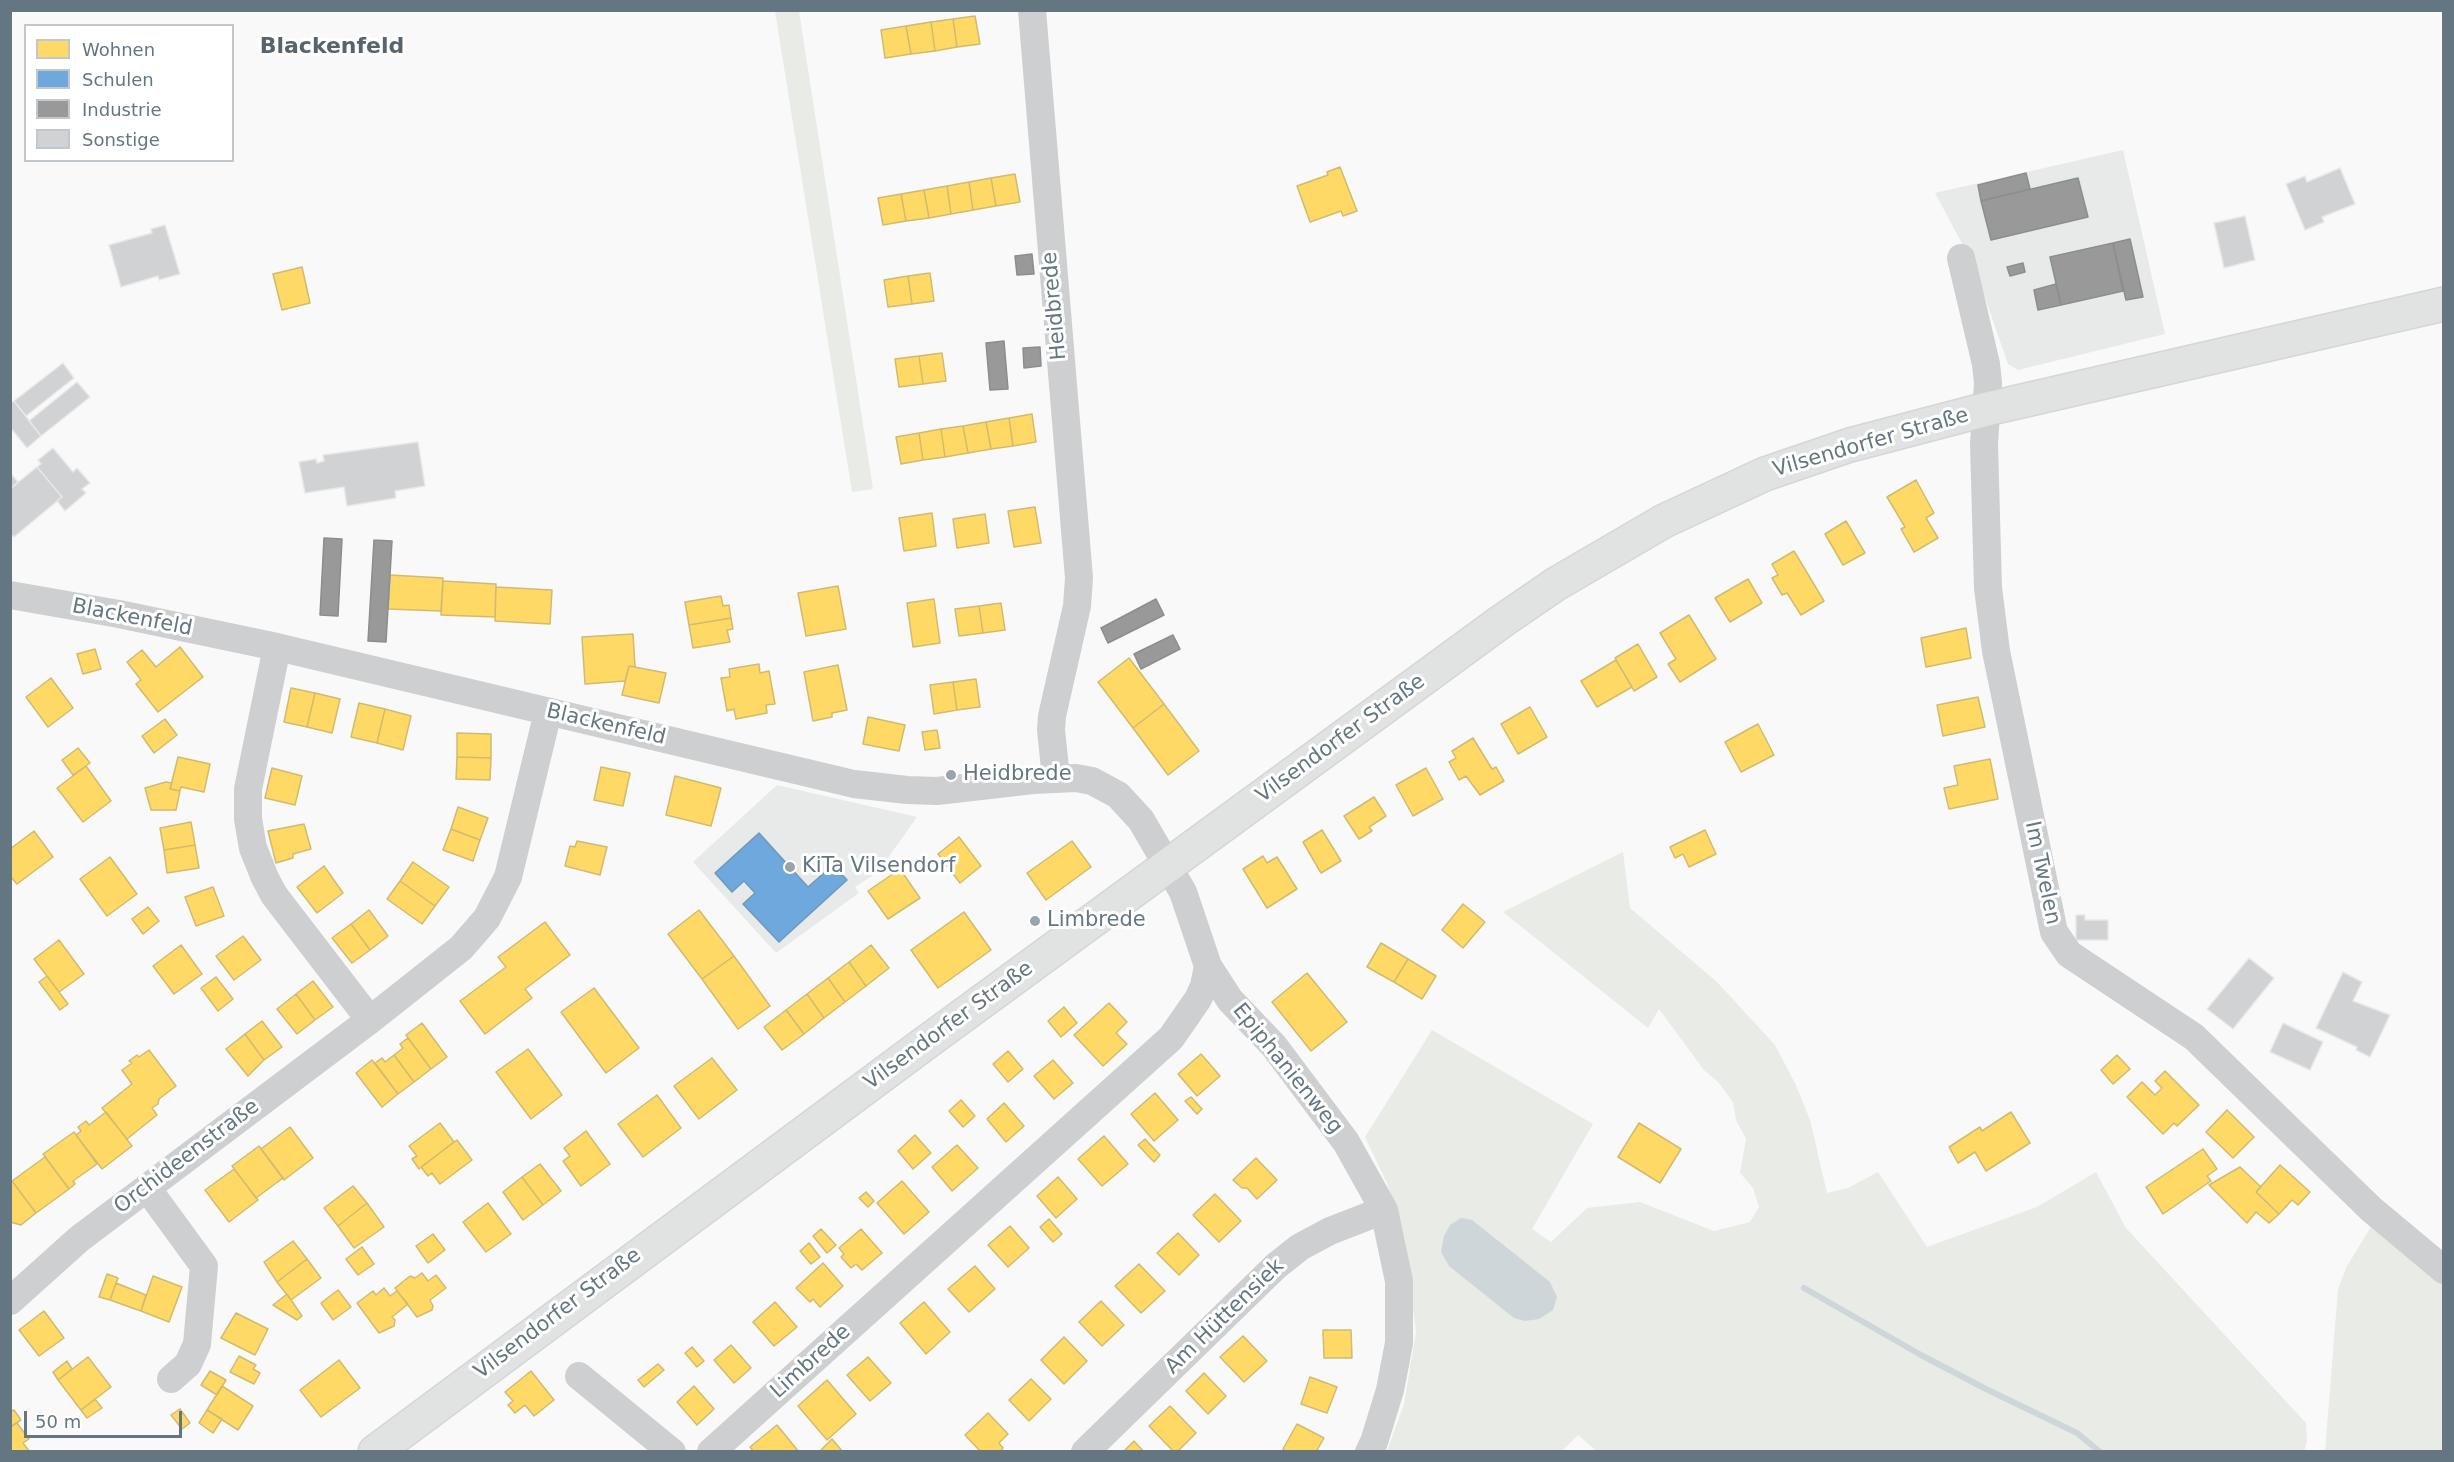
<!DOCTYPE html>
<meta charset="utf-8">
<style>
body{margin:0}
#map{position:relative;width:2454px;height:1462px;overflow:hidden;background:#f9f9f9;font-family:"DejaVu Sans",sans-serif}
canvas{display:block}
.frame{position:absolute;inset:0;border:12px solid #657683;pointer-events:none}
.legend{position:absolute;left:24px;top:24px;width:210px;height:138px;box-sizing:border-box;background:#fff;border:2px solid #c1c8cd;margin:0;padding:8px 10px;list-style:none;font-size:18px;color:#657683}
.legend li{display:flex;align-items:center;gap:12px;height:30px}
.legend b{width:30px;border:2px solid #c1c8cd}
.scale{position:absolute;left:24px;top:1411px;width:158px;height:27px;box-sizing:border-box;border:3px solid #657683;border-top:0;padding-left:8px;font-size:18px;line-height:21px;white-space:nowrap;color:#657683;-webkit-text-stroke:4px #fff;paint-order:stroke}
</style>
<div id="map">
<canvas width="2454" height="1462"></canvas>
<div class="frame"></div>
<ul class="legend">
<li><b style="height:16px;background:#ffd966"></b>Wohnen</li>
<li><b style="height:16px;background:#6fa8dc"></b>Schulen</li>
<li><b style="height:16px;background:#999"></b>Industrie</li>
<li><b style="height:16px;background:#d0d2d3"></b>Sonstige</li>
</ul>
<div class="scale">50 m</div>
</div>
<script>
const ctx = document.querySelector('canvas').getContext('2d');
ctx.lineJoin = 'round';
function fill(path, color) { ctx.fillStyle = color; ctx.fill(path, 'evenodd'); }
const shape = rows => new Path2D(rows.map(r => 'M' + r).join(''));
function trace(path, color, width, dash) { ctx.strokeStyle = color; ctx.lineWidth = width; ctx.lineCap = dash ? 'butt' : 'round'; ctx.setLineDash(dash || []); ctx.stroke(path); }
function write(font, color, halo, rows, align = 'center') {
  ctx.font = font + ' "DejaVu Sans",sans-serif'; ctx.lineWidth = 6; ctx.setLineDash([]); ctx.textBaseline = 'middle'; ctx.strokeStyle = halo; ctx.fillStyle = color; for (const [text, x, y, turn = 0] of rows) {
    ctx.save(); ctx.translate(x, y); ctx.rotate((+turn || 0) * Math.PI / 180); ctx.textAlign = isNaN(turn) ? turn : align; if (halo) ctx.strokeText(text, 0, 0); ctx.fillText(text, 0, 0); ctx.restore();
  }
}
fill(shape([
 [2123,150,2165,334,2018,370,2008,364,1974,266,1935,193],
 [777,785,917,817,878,872,855,887,859,893,776,953,693,862]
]), '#e8e9e9');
fill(shape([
 [775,11,799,11,873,489,852,492],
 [1623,852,1630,908,1717,982,1775,1045,1795,1083,1810,1120,1827,1193,1848,1188,1878,1172,1927,1247,2037,1207,2096,1172,2126,1228,2306,1423,2307,1442,2304,1451,1598,1452,1578,1435,1562,1451,1387,1451,1404,1404,1416,1332,1405,1240,1387,1183,1365,1137,1432,1030,1593,1124,1532,1229,1551,1242,1587,1208,1640,1202,1714,1231,1750,1222,1759,1207,1753,1188,1740,1173,1746,1139,1736,1120,1733,1102,1718,1082,1704,1070,1659,1009,1648,1028,1503,912],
 [2374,1222,2443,1280,2443,1451,2325,1452,2338,1289,2347,1266]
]), '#e8ebe6');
fill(shape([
 [1461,1218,1472,1220,1550,1282,1557,1297,1553,1310,1539,1319,1525,1321,1514,1318,1449,1266,1441,1252,1444,1236,1450,1225]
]), '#ced6d9');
const homes = shape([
 [975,16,980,44,957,47,953,19,975,16],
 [953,19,957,47,935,51,931,22,953,19],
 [931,22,935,51,911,54,906,26,931,22],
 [906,26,911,54,885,58,881,30,906,26],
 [1340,167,1357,211,1343,216,1341,211,1310,222,1297,186,1328,175,1327,172,1340,167],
 [1015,174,1020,202,996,206,991,178,1015,174],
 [991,178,996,206,973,210,969,182,991,178],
 [969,182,973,210,951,214,947,186,969,182],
 [947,186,951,214,929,218,924,190,947,186],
 [924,190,929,218,906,221,901,194,924,190],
 [901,194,906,221,883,225,878,198,901,194],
 [302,267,310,303,282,310,273,274,302,267],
 [930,273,934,301,912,304,908,276,930,273],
 [908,276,912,304,888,307,884,280,908,276],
 [942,353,946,381,923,384,919,356,942,353],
 [919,356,923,384,899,387,895,359,919,356],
 [1032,414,1036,442,1013,446,1009,418,1032,414],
 [1009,418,1013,446,991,449,986,422,1009,418],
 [986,422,991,449,968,453,963,426,986,422],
 [963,426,968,453,945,457,941,429,963,426],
 [941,429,945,457,923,460,919,433,941,429],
 [919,433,923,460,901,464,896,437,919,433],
 [1916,480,1934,513,1926,518,1938,538,1914,552,1901,529,1905,527,1887,497,1916,480],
 [1035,507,1041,543,1014,547,1008,511,1035,507],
 [932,513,936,546,904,551,899,518,932,513],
 [985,514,989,543,957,548,953,519,985,514],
 [1846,521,1865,553,1843,565,1825,534,1846,521],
 [1794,551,1824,601,1801,615,1787,593,1782,595,1772,578,1778,575,1772,564,1794,551],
 [390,575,443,578,441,611,388,609,390,575],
 [1748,579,1762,603,1730,622,1715,598,1748,579],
 [443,581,496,584,495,617,441,615,443,581],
 [838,586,846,629,806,636,798,593,838,586],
 [496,587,552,590,550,624,495,621,496,587],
 [721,596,723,606,729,605,731,618,689,625,685,602,721,596],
 [934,599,940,643,913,647,907,603,934,599],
 [1001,603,1005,630,983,633,979,606,1001,603],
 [979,606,983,633,959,636,955,609,979,606],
 [1689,615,1716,659,1680,682,1668,664,1676,659,1660,633,1689,615],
 [731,618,733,629,727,630,730,642,693,648,689,625,731,618],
 [1966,628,1971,658,1926,667,1921,638,1966,628],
 [633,634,635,667,629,666,625,681,585,684,582,637,633,634],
 [1638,644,1657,677,1634,691,1615,658,1638,644],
 [180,647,203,677,158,712,136,684,141,680,127,662,142,650,156,667,180,647],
 [95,649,101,669,83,674,77,654,95,649],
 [1129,658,1164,704,1133,728,1098,682,1129,658],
 [1616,660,1632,687,1597,707,1581,681,1616,660],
 [759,664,760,673,769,671,775,704,766,705,767,713,736,719,734,709,727,711,721,678,730,677,729,669,759,664],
 [838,665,847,710,832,713,832,717,813,721,804,672,838,665],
 [629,666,666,673,659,703,622,695,629,666],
 [51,678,73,708,48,727,26,697,51,678],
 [976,679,980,707,957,710,953,682,976,679],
 [953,682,957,710,934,714,930,685,953,682],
 [291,688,315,693,307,727,284,722,291,688],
 [315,693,340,699,332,733,307,727,315,693],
 [1978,697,1985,727,1943,736,1937,705,1978,697],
 [359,703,385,709,377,743,351,737,359,703],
 [1164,704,1199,751,1168,775,1133,728,1164,704],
 [1530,707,1547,737,1518,754,1501,724,1530,707],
 [385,709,411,716,403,750,377,743,385,709],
 [868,717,905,725,899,751,863,744,868,717],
 [165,719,177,735,154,753,142,736,165,719],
 [1758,724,1774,755,1741,772,1725,742,1758,724],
 [937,730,940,748,925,750,922,732,937,730],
 [457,733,491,734,491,758,457,757,457,733],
 [1473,738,1492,769,1496,767,1504,781,1480,795,1466,776,1459,780,1449,762,1456,758,1452,751,1473,738],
 [78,748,90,763,73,775,62,760,78,748],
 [178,757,210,764,204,792,181,787,180,791,170,789,178,757],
 [457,757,491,758,490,780,456,779,457,757],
 [1990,759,1998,799,1949,809,1944,788,1958,785,1954,766,1990,759],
 [86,766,111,801,83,822,57,788,86,766],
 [601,767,630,773,623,806,594,800,601,767],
 [272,768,302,776,295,805,265,798,272,768],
 [1426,768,1443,799,1413,816,1396,785,1426,768],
 [675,776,721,788,711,826,666,815,675,776],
 [166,782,172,783,170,789,180,791,176,810,151,810,145,788,166,782],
 [1374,797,1386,816,1369,827,1372,831,1359,839,1344,816,1374,797],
 [458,807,488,818,480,840,451,829,458,807],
 [191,822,195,845,164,850,160,828,191,822],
 [304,824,311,849,293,854,293,858,276,863,268,831,304,824],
 [451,829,480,840,473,861,443,850,451,829],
 [1322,830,1341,861,1321,873,1303,842,1322,830],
 [1705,830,1716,854,1689,867,1683,854,1675,858,1670,847,1705,830],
 [34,831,53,857,17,884,10,876,10,849,34,831],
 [959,837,981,866,960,883,938,854,959,837],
 [577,841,607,847,600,875,565,866,570,846,575,847,577,841],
 [1072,841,1091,867,1046,900,1027,873,1072,841],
 [195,845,199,868,167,873,164,850,195,845],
 [1263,856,1267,863,1277,857,1297,889,1267,908,1243,869,1263,856],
 [110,857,137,894,107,916,80,879,110,857],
 [413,862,449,887,435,906,400,881,413,862],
 [324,866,343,893,317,913,297,887,324,866],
 [900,869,920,898,888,919,868,891,900,869],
 [400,881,435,906,422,924,387,899,400,881],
 [213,887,224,916,196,926,185,897,213,887],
 [1463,904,1485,922,1463,948,1442,930,1463,904],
 [148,907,159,921,143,934,132,919,148,907],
 [369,910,388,936,370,950,351,924,369,910],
 [699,910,734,956,702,979,668,934,699,910],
 [964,912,991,950,938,988,911,950,964,912],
 [545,922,570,955,525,989,532,998,485,1034,460,1001,506,967,498,957,545,922],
 [351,924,370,950,352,963,332,938,351,924],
 [243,936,261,960,234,980,216,956,243,936],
 [59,940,84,974,59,992,34,959,59,940],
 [1381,943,1408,959,1394,982,1367,967,1381,943],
 [181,945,202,974,174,994,153,966,181,945],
 [871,945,889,968,866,986,849,962,871,945],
 [734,956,770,1006,738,1029,702,979,734,956],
 [1408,959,1436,976,1422,999,1394,982,1408,959],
 [849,962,866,986,845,1002,828,978,849,962],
 [1307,973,1347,1022,1311,1051,1272,1002,1307,973],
 [47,976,68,1004,60,1010,39,982,47,976],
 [216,977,233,999,218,1011,201,988,216,977],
 [828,978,845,1002,824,1018,807,994,828,978],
 [313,981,333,1007,315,1020,296,994,313,981],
 [594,988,639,1048,606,1073,561,1012,594,988],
 [296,994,315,1020,297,1034,277,1009,296,994],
 [807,994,824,1018,804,1034,786,1010,807,994],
 [1109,1003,1127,1022,1116,1033,1127,1044,1103,1066,1074,1035,1109,1003],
 [1064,1007,1077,1023,1061,1037,1048,1021,1064,1007],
 [786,1010,804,1034,782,1050,764,1027,786,1010],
 [262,1021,282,1047,264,1060,245,1034,262,1021],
 [422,1023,447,1057,431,1069,406,1035,422,1023],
 [245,1034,264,1060,248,1076,226,1049,245,1034],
 [408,1038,431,1069,414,1082,394,1055,403,1048,400,1044,408,1038],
 [528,1049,562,1095,531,1119,496,1072,528,1049],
 [149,1050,176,1086,159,1099,158,1104,152,1108,157,1115,127,1139,102,1108,132,1084,122,1070,132,1063,129,1061,137,1055,139,1057,149,1050],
 [1008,1051,1023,1069,1008,1082,993,1064,1008,1051],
 [1201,1054,1220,1076,1197,1096,1178,1074,1201,1054],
 [394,1055,414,1082,398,1094,375,1063,382,1058,385,1062,394,1055],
 [2117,1055,2130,1069,2113,1084,2101,1070,2117,1055],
 [712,1058,737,1090,699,1119,674,1086,712,1058],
 [372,1060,398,1094,382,1107,356,1073,372,1060],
 [1053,1060,1073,1083,1054,1099,1034,1076,1053,1060],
 [2165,1071,2199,1105,2177,1126,2174,1123,2163,1134,2127,1097,2142,1082,2155,1095,2162,1088,2155,1081,2165,1071],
 [1155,1093,1178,1120,1154,1141,1131,1114,1155,1093],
 [657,1095,681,1128,643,1157,618,1124,657,1095],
 [1191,1097,1202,1109,1197,1114,1185,1101,1191,1097],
 [961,1100,975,1116,963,1127,949,1111,961,1100],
 [1004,1103,1024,1126,1006,1142,987,1119,1004,1103],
 [2227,1110,2254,1137,2233,1158,2206,1132,2227,1110],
 [106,1112,132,1146,102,1169,76,1135,81,1131,78,1127,86,1121,89,1125,106,1112],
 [2011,1112,2030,1143,1986,1171,1975,1152,1958,1163,1949,1147,1980,1127,1982,1131,2011,1112],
 [440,1123,454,1142,419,1169,412,1159,417,1156,409,1146,440,1123],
 [1639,1123,1681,1149,1660,1183,1618,1157,1639,1123],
 [290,1127,313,1158,284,1180,261,1149,290,1127],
 [586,1131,610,1164,581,1186,563,1161,570,1156,564,1148,586,1131],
 [74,1132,97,1164,73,1181,75,1184,69,1189,43,1154,74,1132],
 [915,1135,931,1153,913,1169,898,1151,915,1135],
 [1104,1136,1128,1164,1102,1186,1078,1159,1104,1136],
 [1145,1139,1160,1155,1154,1162,1138,1145,1145,1139],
 [457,1140,472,1160,440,1184,432,1173,428,1176,421,1167,457,1140],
 [957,1145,978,1168,952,1191,932,1167,957,1145],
 [259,1146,283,1178,256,1198,232,1166,259,1146],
 [2203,1149,2217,1169,2207,1176,2211,1181,2163,1214,2146,1187,2203,1149],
 [45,1157,69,1189,36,1213,12,1181,45,1157],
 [1256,1158,1277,1180,1257,1199,1247,1188,1242,1188,1233,1180,1256,1158],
 [540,1164,561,1191,543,1205,522,1177,540,1164],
 [2280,1165,2310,1192,2298,1205,2292,1200,2279,1214,2256,1192,2280,1165],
 [2240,1167,2261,1187,2256,1192,2279,1214,2269,1223,2256,1212,2247,1223,2209,1185,2240,1167],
 [234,1169,258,1200,229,1222,205,1190,234,1169],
 [522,1177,543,1205,523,1220,503,1192,522,1177],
 [1058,1177,1077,1199,1056,1218,1037,1196,1058,1177],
 [12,1181,36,1213,21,1225,10,1222,10,1183,12,1181],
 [902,1181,929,1212,904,1234,877,1203,902,1181],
 [353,1186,367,1203,338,1226,324,1208,353,1186],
 [866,1192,874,1201,868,1207,859,1198,866,1192],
 [1215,1194,1241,1221,1219,1242,1193,1215,1215,1194],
 [367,1203,384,1227,354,1248,338,1226,367,1203],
 [488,1203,511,1234,486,1252,463,1222,488,1203],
 [1049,1219,1062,1234,1053,1242,1040,1227,1049,1219],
 [1010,1226,1029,1248,1008,1267,988,1245,1010,1226],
 [821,1229,836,1245,827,1253,813,1236,821,1229],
 [861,1229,882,1253,862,1270,856,1264,851,1268,841,1257,844,1254,839,1248,861,1229],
 [1178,1233,1199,1255,1179,1275,1157,1253,1178,1233],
 [433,1234,445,1250,428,1263,416,1246,433,1234],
 [293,1241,307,1259,277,1282,264,1262,293,1241],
 [809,1243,820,1257,811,1264,800,1251,809,1243],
 [362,1247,374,1264,358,1275,346,1259,362,1247],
 [307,1259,321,1278,291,1300,277,1282,307,1259],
 [823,1263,843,1286,820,1307,813,1299,810,1302,796,1288,823,1263],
 [1139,1264,1165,1291,1141,1313,1115,1286,1139,1264],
 [975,1266,995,1289,969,1312,948,1289,975,1266],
 [422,1273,428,1281,436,1275,446,1288,430,1300,433,1306,432,1310,417,1317,395,1288,410,1276,415,1278,422,1273],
 [107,1274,118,1278,110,1300,99,1297,107,1274],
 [153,1276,182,1287,169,1322,141,1311,153,1276],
 [116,1283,146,1295,141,1311,110,1300,116,1283],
 [384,1288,390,1296,397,1291,408,1304,392,1317,395,1320,394,1326,379,1333,357,1303,373,1291,376,1295,384,1288],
 [338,1290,351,1307,333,1320,321,1303,338,1290],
 [287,1294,302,1316,297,1320,273,1305,287,1294],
 [1101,1301,1124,1325,1102,1346,1079,1322,1101,1301],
 [775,1302,797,1327,774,1346,753,1322,775,1302],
 [924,1302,950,1332,926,1354,900,1323,924,1302],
 [44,1311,64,1338,39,1356,19,1330,44,1311],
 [236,1313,268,1329,255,1355,221,1338,236,1313],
 [1323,1330,1351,1330,1352,1358,1324,1358,1323,1330],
 [1243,1336,1267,1361,1244,1382,1220,1357,1243,1336],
 [1064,1337,1087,1361,1064,1384,1041,1360,1064,1337],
 [731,1345,751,1368,734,1383,714,1360,731,1345],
 [692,1347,704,1361,697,1367,685,1353,692,1347],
 [239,1356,256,1365,253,1369,260,1373,254,1384,230,1372,239,1356],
 [88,1357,111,1387,81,1410,58,1380,88,1357],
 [868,1357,891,1383,870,1401,847,1375,868,1357],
 [339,1360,360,1388,321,1417,300,1390,339,1360],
 [67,1361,72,1369,58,1380,53,1372,67,1361],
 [658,1364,664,1370,644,1387,638,1380,658,1364],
 [210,1371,226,1380,217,1395,201,1385,210,1371],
 [531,1371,554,1400,534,1416,525,1405,515,1413,508,1405,513,1401,505,1392,531,1371],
 [1204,1373,1226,1396,1208,1414,1186,1391,1204,1373],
 [1310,1377,1337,1387,1327,1413,1301,1404,1310,1377],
 [1031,1379,1051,1399,1029,1421,1009,1400,1031,1379],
 [827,1380,856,1414,827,1440,798,1406,827,1380],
 [222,1386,253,1406,238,1430,207,1410,222,1386],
 [694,1386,714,1409,697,1425,677,1402,694,1386],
 [95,1399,102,1408,87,1418,81,1410,95,1399],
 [1170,1406,1196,1433,1177,1452,1174,1452,1149,1426,1170,1406],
 [180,1409,190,1423,182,1429,171,1415,180,1409],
 [14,1410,21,1420,10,1427,10,1412,14,1410],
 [207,1410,222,1419,213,1433,199,1423,207,1410],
 [988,1413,1008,1434,999,1443,1003,1448,1000,1452,981,1452,965,1435,988,1413],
 [17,1423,29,1439,23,1443,30,1452,10,1452,10,1427,17,1423],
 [1297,1424,1324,1438,1316,1452,1286,1452,1283,1449,1297,1424],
 [777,1425,799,1452,754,1452,750,1447,777,1425],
 [832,1439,843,1452,819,1452,832,1439],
 [1134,1441,1144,1452,1123,1452,1134,1441]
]);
fill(homes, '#ffd966');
trace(homes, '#d1bb6f', 1.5);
const schools = shape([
 [759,833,808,887,833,865,847,880,779,942,743,904,755,893,744,881,732,892,715,873,759,833]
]);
fill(schools, '#6fa8dc');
trace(schools, '#6c99c1', 1.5);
const industry = shape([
 [2026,173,2030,189,1981,201,1978,185,2026,173],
 [2078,178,2088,217,1991,240,1981,201,2078,178],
 [2130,239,2143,297,2126,300,2113,243,2130,239],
 [2113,243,2123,291,2061,305,2050,257,2113,243],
 [1032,254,1034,274,1017,275,1015,256,1032,254],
 [2023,263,2025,272,2010,276,2007,267,2023,263],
 [2056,284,2061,305,2038,310,2034,290,2056,284],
 [1004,341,1008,389,990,390,986,343,1004,341],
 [1040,347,1041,366,1024,368,1023,348,1040,347],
 [324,538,342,539,338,616,320,615,324,538],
 [374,540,392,541,386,642,368,641,374,540],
 [1156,599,1164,615,1108,643,1101,628,1156,599],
 [1173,635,1180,649,1141,669,1134,654,1173,635]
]);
fill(industry, '#999');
trace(industry, '#898e92', 1.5);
trace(shape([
 [1804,1288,1921,1355,1986,1389,2077,1433,2100,1452]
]), '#ced6d9', 6);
const building = shape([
 [2340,168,2355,204,2322,217,2324,222,2305,230,2286,184,2305,176,2307,182,2340,168],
 [2245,216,2255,260,2224,268,2214,223,2245,216],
 [165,225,180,274,159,280,158,276,121,287,109,245,152,233,151,229,165,225],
 [63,363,74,378,26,416,14,401,63,363],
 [77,382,90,397,41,436,29,421,77,382],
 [14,401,41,436,27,448,10,427,10,404,14,401],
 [418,442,425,486,395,491,396,498,347,506,344,487,305,493,299,462,316,459,317,463,324,461,323,455,418,442],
 [53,448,73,472,77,468,90,483,82,489,86,493,65,511,57,501,62,497,37,467,41,464,38,460,53,448],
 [37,467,62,497,14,537,10,533,10,489,37,467],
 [10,473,18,482,10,489,10,473],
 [2076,915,2085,915,2085,920,2108,920,2108,940,2076,940,2076,915],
 [2249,958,2274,978,2233,1029,2207,1009,2249,958],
 [2343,972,2362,982,2353,1001,2390,1015,2370,1057,2356,1050,2357,1047,2316,1028,2343,972],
 [2283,1023,2323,1042,2310,1070,2270,1052,2283,1023]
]);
fill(building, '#d0d2d3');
trace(building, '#e8e8e8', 1.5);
const major = shape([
 [375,1452,924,1044,1502,621,1556,584,1664,521,1765,474,1850,445,1987,409,2444,304]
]);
trace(major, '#d5d6d7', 36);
trace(shape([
 [1032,10,1079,578,1077,606,1052,716,1051,730,1056,778],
 [1961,258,1986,364,1988,383,1984,444,1988,588,1996,651,2054,932,2069,954,2194,1037,2371,1209,2444,1270],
 [10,595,119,614,277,647,854,784,907,790,937,791,1033,780,1076,778,1092,781,1118,795,1141,820,1183,892,1208,966,1230,1000,1274,1046,1346,1142,1384,1210,1399,1281,1399,1343,1390,1390,1374,1442,1369,1452],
 [277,647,248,789,248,819,253,848,265,878,274,895,370,1020],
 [147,1188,204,1266,197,1344,188,1364,171,1379],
 [10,1301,79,1239,370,1020,461,948,487,918,508,877,548,712],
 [579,1376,672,1452],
 [711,1452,1171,1038,1198,999,1204,986,1208,966],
 [1085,1452,1276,1266,1300,1247,1330,1231,1384,1210]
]), '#cecfd0', 28);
trace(major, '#e1e2e2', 33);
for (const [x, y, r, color] of [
 [951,775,6,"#99a4ac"],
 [790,867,6,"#99a4ac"],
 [1035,921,6,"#99a4ac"]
]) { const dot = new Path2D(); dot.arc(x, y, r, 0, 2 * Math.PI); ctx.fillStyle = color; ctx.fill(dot); trace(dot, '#fff', 2); }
write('21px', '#657683', '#fff', [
 ["Heidbrede",1055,306,-95],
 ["Vilsendorfer Straße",1871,443,-16],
 ["Blackenfeld",132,618,11],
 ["Blackenfeld",606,725,13],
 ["Vilsendorfer Straße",1341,739,-36],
 ["Im Twelen",2042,873,78],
 ["Vilsendorfer Straße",949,1026,-36],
 ["Epiphanienweg",1287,1069,51],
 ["Orchideenstraße",187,1157,-37],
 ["Vilsendorfer Straße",558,1314,-37],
 ["Am Hüttensiek",1225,1317,-44],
 ["Limbrede",811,1362,-42]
]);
write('21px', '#657683', '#fff', [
 ["Heidbrede",963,775],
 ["KiTa Vilsendorf",802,867],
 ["Limbrede",1047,921]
], 'left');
write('bold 22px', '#57646e', '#fff', [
 ["Blackenfeld",332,47]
]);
</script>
